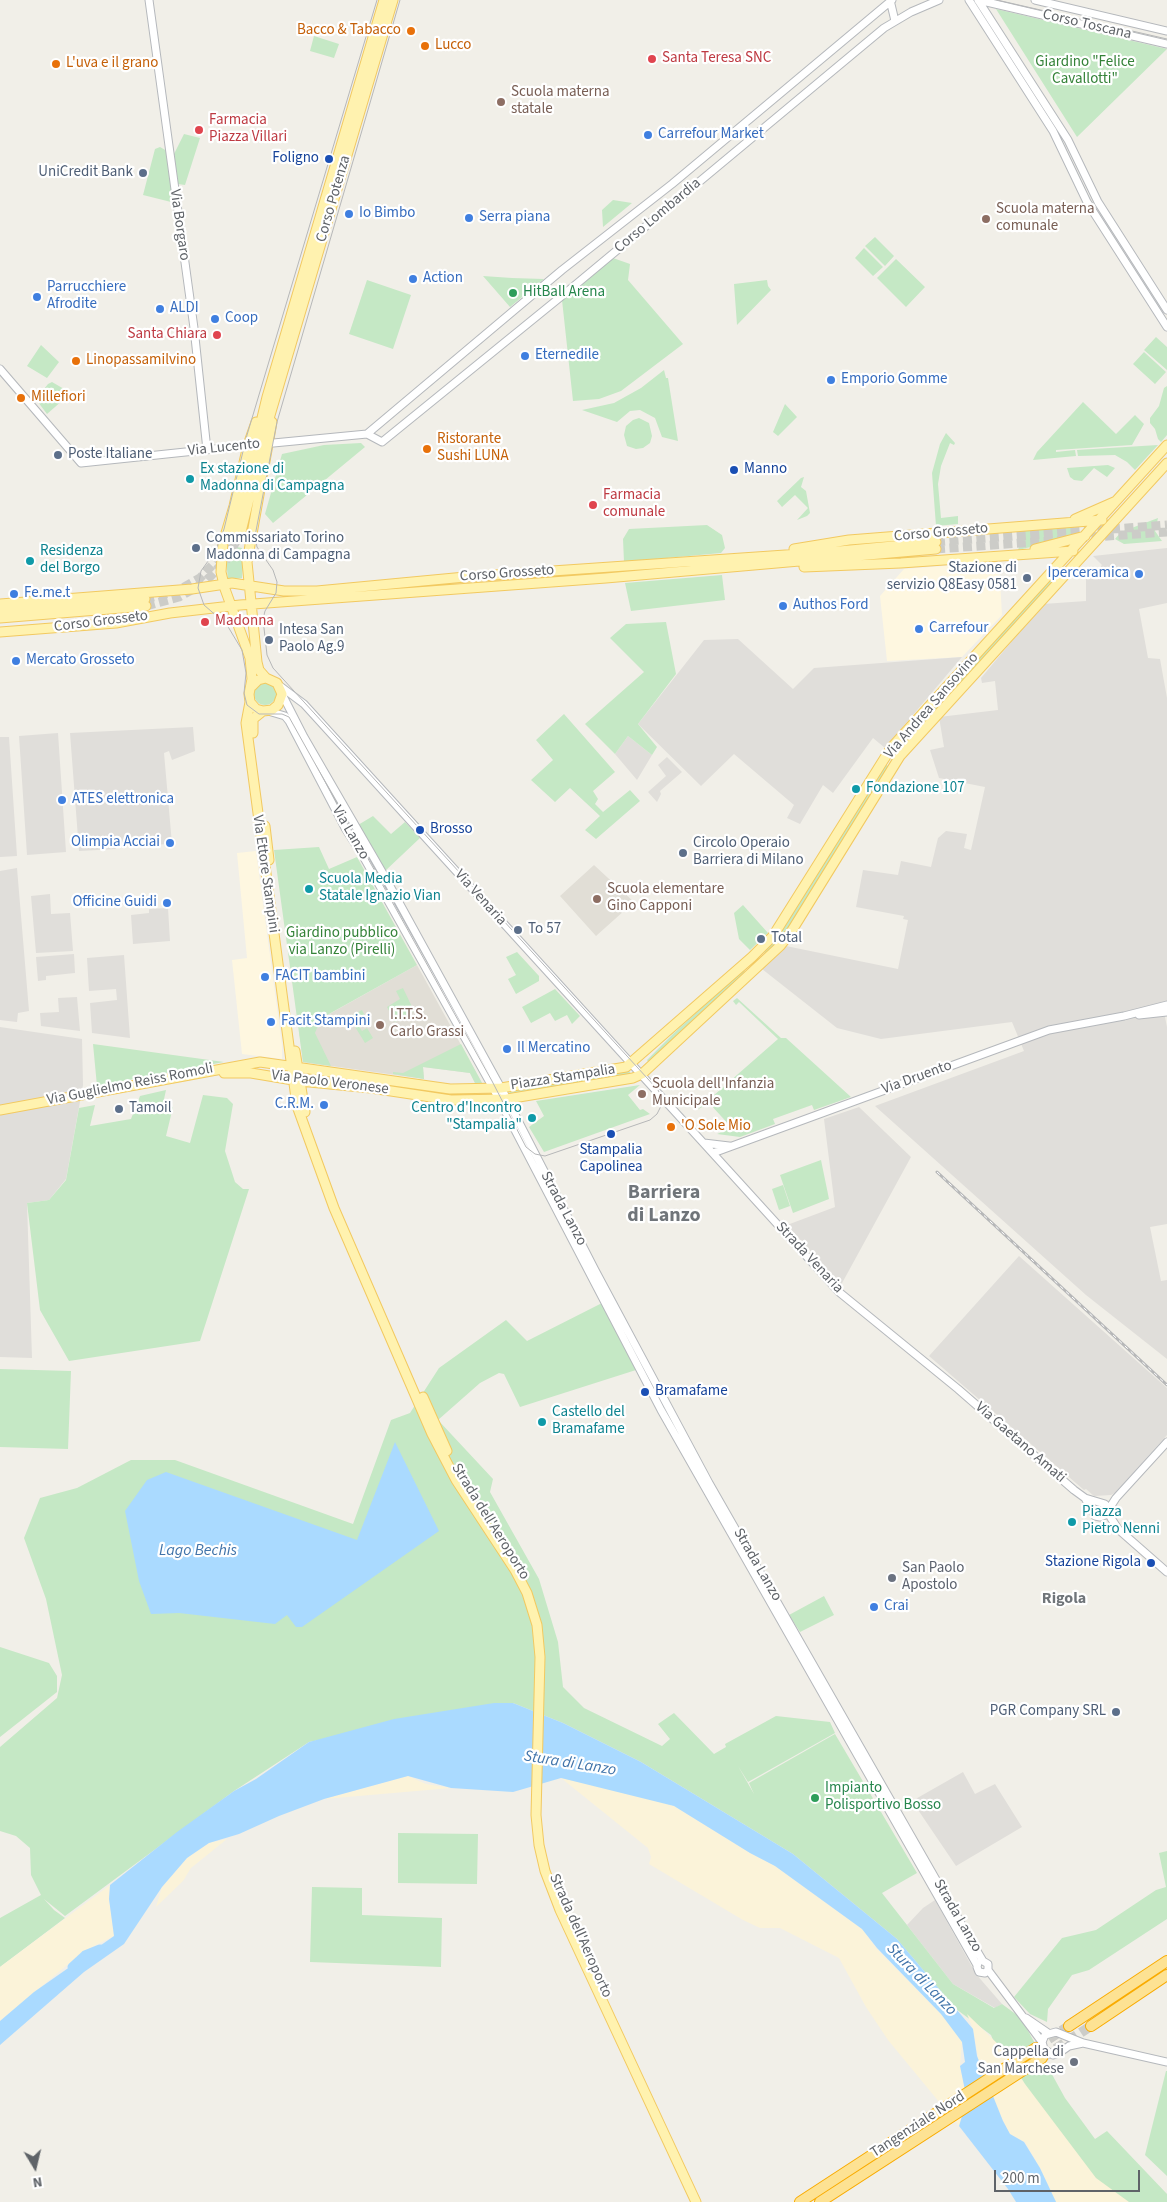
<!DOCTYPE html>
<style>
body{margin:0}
#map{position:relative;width:1167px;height:2202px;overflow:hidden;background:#f1efe8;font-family:"Source Sans 3",sans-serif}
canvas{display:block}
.north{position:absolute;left:10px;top:2142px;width:50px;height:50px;-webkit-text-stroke:4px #fff;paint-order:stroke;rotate:171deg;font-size:14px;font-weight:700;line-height:20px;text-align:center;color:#5f6368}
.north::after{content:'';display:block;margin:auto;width:18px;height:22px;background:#5f6368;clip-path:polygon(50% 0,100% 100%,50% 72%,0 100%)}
.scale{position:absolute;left:994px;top:2170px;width:146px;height:22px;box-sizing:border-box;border:2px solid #5f6368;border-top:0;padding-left:6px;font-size:15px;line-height:18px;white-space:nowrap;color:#5f6368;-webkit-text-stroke:4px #fff;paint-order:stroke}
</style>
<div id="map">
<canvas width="1167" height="2202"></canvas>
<div class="north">N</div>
<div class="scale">200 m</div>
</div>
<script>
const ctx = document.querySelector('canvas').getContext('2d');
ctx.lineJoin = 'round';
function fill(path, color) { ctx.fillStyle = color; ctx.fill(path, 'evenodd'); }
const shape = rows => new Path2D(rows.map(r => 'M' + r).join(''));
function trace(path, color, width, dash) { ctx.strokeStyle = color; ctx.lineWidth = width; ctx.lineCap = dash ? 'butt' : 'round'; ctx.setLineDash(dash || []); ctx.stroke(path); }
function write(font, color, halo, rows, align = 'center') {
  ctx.font = font + ' "Source Sans 3",sans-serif'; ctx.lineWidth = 4.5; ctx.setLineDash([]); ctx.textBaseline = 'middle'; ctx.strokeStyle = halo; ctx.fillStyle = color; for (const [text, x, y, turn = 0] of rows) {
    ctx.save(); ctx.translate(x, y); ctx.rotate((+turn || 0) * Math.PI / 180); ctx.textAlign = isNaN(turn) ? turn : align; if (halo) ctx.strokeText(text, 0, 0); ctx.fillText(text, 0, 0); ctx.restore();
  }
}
fill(shape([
 [999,562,1002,615,962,657,887,661,880,596,904,569],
 [256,851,282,1045,282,1059,242,1054,232,960,247,958,237,853]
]), '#fef7e0');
fill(shape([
 [1167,548,1167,603,1139,609,1148,658,1160,659,1167,698,1167,1001,1162,1002,1167,1027,1167,1224,1150,1227,1161,1281,1167,1280,1167,1359,1086,1295,875,1106,1024,1051,1012,1022,881,1039,837,1028,762,969,786,946,898,969,908,920,903,919,904,916,856,907,863,870,898,875,901,861,931,867,938,838,946,831,967,834,964,848,971,850,985,787,939,778,930,750,944,747,939,717,998,710,995,681,982,683,981,678,1043,604,1086,601,1086,578,1091,577,1102,565,1093,556],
 [738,639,793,689,814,668,962,657,885,748,873,738,833,793,823,785,800,824,787,818,794,805,734,754,701,786,638,724,704,640],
 [193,727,195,751,172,760,169,751,164,753,172,844,121,846,116,847,116,849,79,851,70,733],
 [58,733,66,852,27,855,19,736],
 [628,736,652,755,637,780,615,754],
 [0,737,9,737,17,856,0,857],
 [667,757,682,772,660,791,661,794,657,802,648,792,666,776,658,765],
 [17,868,29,1011,18,1013,17,1022,0,1020,0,871],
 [50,894,51,914,70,913,73,951,36,953,31,896],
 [168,908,170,941,133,944,131,915,149,913,149,909],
 [74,954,75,973,46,976,46,980,38,981,36,957],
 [124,955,130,1038,92,1033,90,1003,117,1000,116,989,89,991,87,958],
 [77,997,80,1031,41,1026,40,1013,59,1012,58,998],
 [0,1027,82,1039,83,1085,66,1179,49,1200,27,1203,32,1358,0,1357],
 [859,1107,911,1157,841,1285,787,1225,835,1207,824,1119],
 [1019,1256,1167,1388,1167,1435,1115,1493,1111,1495,1094,1496,1086,1489,1084,1490,929,1356],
 [963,1772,975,1794,995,1784,1022,1827,956,1866,912,1801],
 [935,1900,976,1974,1002,2004,995,2008,953,1984,907,1925,923,1908]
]), '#e0deda');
fill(shape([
 [594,865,634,902,596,936,560,896],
 [417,965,482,1083,475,1083,470,1073,423,1067,424,1079,303,1062,299,1031]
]), '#e1ded6');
fill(shape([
 [996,9,1167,49,1077,137],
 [314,36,339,44,334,58,310,51],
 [184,134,200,138,185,185,178,184,174,154],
 [160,147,167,151,175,203,143,195,155,149],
 [613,200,632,203,603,227,602,210],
 [875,237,894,256,885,266,865,246],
 [864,248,883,267,873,276,855,258],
 [613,258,630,264,628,280,683,344,621,391,599,399,573,401,562,300],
 [896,259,925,287,906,307,877,278],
 [483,276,512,278,544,279,510,307],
 [367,280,411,295,393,349,349,334],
 [767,280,768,286,771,290,737,325,734,284],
 [1156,337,1167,347,1167,370,1144,350],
 [41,345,59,362,47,378,27,366],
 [1144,352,1166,372,1155,384,1133,364],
 [664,370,666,378,668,378,678,441,662,437,655,418,640,410,630,411,617,422,582,410,614,403,641,388],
 [52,382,71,393,47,414,38,402,37,398,48,384],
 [1167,386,1167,435,1161,442,1158,439,1155,429,1150,423,1150,418,1159,406,1164,388],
 [1083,402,1116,434,1135,415,1144,424,1132,445,1056,450,1056,452,1075,450,1076,456,1033,460,1037,452],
 [785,404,797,417,778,436,773,432],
 [639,418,649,423,652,436,650,443,643,448,636,449,627,446,624,435,626,426,633,420],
 [946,433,955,443,954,445,950,443,941,466,938,484,941,518,958,516,958,524,936,526,932,473,940,444],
 [361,443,365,447,273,523,265,514,282,454,324,445],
 [1158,445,1135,470,1127,462,1115,455,1078,456,1077,450],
 [1108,465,1115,468,1107,477,1094,468,1082,481,1074,480,1070,477,1067,468],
 [804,477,801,487,806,491,810,513,807,516,797,520,808,508,795,495,782,507,777,501,801,478],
 [1158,518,1155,531,1162,541,1124,544,1115,539,1121,532],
 [707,525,722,535,725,548,721,553,624,562,623,539,629,529],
 [1072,526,1078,531,1073,537,1018,550,1021,542,1017,530],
 [237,547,242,548,244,551,242,578,228,579,226,560,228,549],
 [722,575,725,600,631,611,625,583],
 [1054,575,1056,577,1049,589,908,744,904,740],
 [666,622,676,674,638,724,657,747,652,755,628,736,615,754,585,724,644,672,610,638,626,624],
 '254 694a11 11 0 1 1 22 0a11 11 0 1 1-22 0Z',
 [564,714,615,772,593,791,598,799,595,804,603,812,630,790,640,801,596,839,585,830,600,816,570,788,555,802,531,780,553,760,536,740],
 [885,764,888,766,872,797,784,938,767,955,763,951],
 [373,816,391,834,405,822,420,838,384,872,358,825],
 [319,847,329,869,357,857,417,965,320,1019,323,1025,317,1028,315,1033,331,1066,303,1062,274,850],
 [743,905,768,933,750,950,739,939,734,913],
 [517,952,539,976,539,981,516,994,508,979,516,975,506,957],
 [743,970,747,974,649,1063,647,1060,674,1033],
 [403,988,414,1011,395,1022,387,1007,400,999,396,991],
 [555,989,580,1016,572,1024,567,1015,555,1021,550,1013,531,1023,522,1007],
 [737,998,781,1038,786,1038,851,1097,814,1110,812,1105,773,1119,775,1124,740,1137,717,1134,732,1128,709,1103,697,1110,778,1039,739,1002,736,1005,733,1001],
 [362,1010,367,1020,360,1028,362,1031,367,1028,373,1038,365,1043,349,1017],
 [93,1044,224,1062,97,1086],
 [461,1044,482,1083,475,1083,470,1073,423,1067,424,1079,393,1074,393,1072,403,1073],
 [629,1071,631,1074,601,1079,586,1083,508,1094,510,1092,553,1083],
 [640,1085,628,1095,640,1110,643,1109,650,1114,544,1152,529,1127,544,1116,536,1101],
 [166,1090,163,1104,173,1107,166,1136,190,1143,203,1095,227,1098,233,1104,225,1151,235,1182,243,1189,249,1189,200,1341,69,1361,40,1310,27,1203,49,1200,66,1180,79,1108,95,1105,90,1126,131,1119,140,1096],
 [821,1160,829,1199,793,1213,780,1175],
 [783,1185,790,1206,779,1210,772,1189],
 [604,1302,636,1370,520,1407,504,1374,499,1373,480,1383,438,1420,493,1479,490,1492,539,1579,558,1642,563,1687,584,1708,662,1746,670,1739,658,1724,674,1713,714,1754,726,1747,725,1744,776,1716,830,1722,835,1733,748,1782,738,1766,754,1794,749,1783,835,1734,917,1873,882,1893,953,1984,994,2008,1002,2004,1021,2018,1065,2098,1095,2139,1107,2131,1167,2194,1167,2202,1056,2202,991,2035,956,2009,897,1939,793,1854,641,1762,563,1723,513,1703,309,1742,234,1791,65,1916,44,1899,54,1910,65,1918,0,1967,0,1918,41,1895,31,1875,30,1848,16,1836,0,1831,0,1747,57,1698,62,1675,46,1599,24,1538,40,1498,77,1488,131,1460,175,1460,353,1524,391,1420,410,1413,439,1368,506,1320,527,1341],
 [0,1369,71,1371,68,1449,0,1447],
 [824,1596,834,1615,800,1632,789,1615],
 [0,1647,49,1663,57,1676,57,1692,0,1737],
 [398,1833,478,1834,477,1884,398,1883],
 [1167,1851,1167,1919,1089,1970,1072,1975,1048,2009,1047,2022,1030,2014,1014,1997,1062,1938,1096,1930,1156,1890,1166,1887,1159,1853],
 [312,1887,362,1888,362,1915,442,1918,441,1967,310,1962],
 [1166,2071,1167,2071,1167,2176,1145,2155]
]), '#c5e8c5');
fill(shape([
 [408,1776,426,1784,451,1788,324,1799],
 [561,1778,629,1789,674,1806,750,1853,775,1866,862,1929,877,1949,941,2014,962,2042,960,2066,967,2101,965,2115,959,2126,888,2040,866,2007,839,1958,780,1928,760,1928,743,1920,649,1864,651,1857,648,1848],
 [227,1839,191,1868,183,1881,156,1907,162,1887,187,1858,209,1843],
 [110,1885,109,1899,114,1936,84,1951,0,2021,0,1967],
 [967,2014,1003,2049,1025,2084,1096,2178,1129,2202,1056,2202,1040,2168,1025,2142,1010,2134,996,2107,981,2074,973,2029]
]), '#fbf3d9');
fill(shape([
 [395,1442,439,1531,302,1627,296,1627,287,1615,275,1624,179,1613,151,1614,139,1581,125,1511,147,1480,166,1472,357,1540],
 [494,1703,513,1703,563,1723,641,1762,793,1854,897,1939,973,2029,977,2056,1003,2121,1010,2134,1024,2142,1040,2168,1056,2202,1016,2202,1008,2189,959,2126,967,2100,960,2066,965,2062,962,2042,941,2014,877,1948,862,1929,775,1866,750,1853,674,1806,561,1778,513,1792,451,1788,408,1776,324,1799,279,1816,239,1834,209,1843,187,1858,162,1887,124,1944,84,1972,0,2045,0,2021,34,1992,114,1936,109,1899,110,1885,177,1832,234,1791,256,1779,309,1742,394,1719]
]), '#aadaff');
trace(shape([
 [72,1967,85,1955,100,1949]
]), '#aadaff', 9);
trace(shape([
 [1078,538,1167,532],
 [936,542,1167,525],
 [936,549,1063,540],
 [145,599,177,591,200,578,221,556,235,530],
 [146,606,179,597,204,583,226,560,241,532]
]), '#ccccc8', 9, [9, 4.5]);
trace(shape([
 [1036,2047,1069,2026],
 [1043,2057,1091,2026]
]), '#ccccc8', 10, [10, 5]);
const minor = shape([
 [149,0,194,328,207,450],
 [890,0,895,21],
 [969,0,1053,131,1087,202,1167,327],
 [978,0,1068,140,1098,202,1167,310],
 [978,0,1167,44],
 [1035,0,1167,31],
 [0,369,81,463,252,445],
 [367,434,382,442,574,286,884,28,911,12,939,0],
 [367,434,562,270,672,184,892,0],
 [263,444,367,434],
 [280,686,304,704,839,1292,958,1389,1074,1490,1085,1498,1095,1516,1100,1517,1105,1515,1116,1498,1167,1442],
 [282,694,304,737,385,877,507,1099,595,1270,709,1483,974,1946,983,1961,988,1964,988,1970],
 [268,711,285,716,289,721,345,828,363,856,493,1088,661,1410,977,1965],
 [1139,1015,1167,1012],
 [704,1143,729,1146],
 [713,1153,1049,1030,1124,1016,1167,1005],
 [1085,1498,1105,1504,1111,1518,1118,1529,1167,1572],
 [978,1963,977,1967,979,1972,985,1973,988,1970],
 [988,1970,1042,2042],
 [1026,2018,1048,2033],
 [1083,2043,1069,2046,1059,2053,1053,2055,1044,2049,1042,2042,1045,2035,1056,2032,1083,2043,1167,2062]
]);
const major = shape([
 [1075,519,1116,501],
 [235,530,267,397,384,0],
 [241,532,268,422,393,0],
 [794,549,849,540,1102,520],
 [1035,549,1085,536],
 [804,567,901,563,1073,551],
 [0,604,192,589,232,583,284,591,317,591,465,577,829,552,936,542],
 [0,612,145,599],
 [0,618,146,606],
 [0,632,116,623,170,613,240,605,606,578,936,549],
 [266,678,259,670,257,662,247,562,272,422],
 [252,686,258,680,266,678,277,683,282,694,278,705,272,710,263,711,256,709,250,702,249,694,252,679,250,658,225,589,221,572,223,543,234,506,248,445,256,422],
 [250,702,246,723,297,1106,334,1208,432,1434,456,1480,515,1570,527,1593,537,1625,540,1657,536,1815,539,1845,545,1871,560,1910,696,2202],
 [253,733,253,719,263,711],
 [265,826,269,860],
 [295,1051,305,1112],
 [224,1073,251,1073,299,1081,371,1088,451,1100,507,1099,633,1078,642,1074,780,946,791,932,900,756,1167,463],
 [0,1110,260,1062,450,1089,501,1088,626,1067,752,957,773,936,891,748,1167,445],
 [423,1397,447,1451]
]);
const highway = shape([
 [1069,2026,1167,1961],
 [1091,2026,1167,1975],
 [800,2202,1036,2048],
 [820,2202,1042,2058]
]);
trace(minor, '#b5b8bc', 9);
trace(major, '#f2c960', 11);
trace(highway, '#f9ab00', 12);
trace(minor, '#fff', 7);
trace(major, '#fff2af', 9);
trace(highway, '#fde293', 10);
trace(shape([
 [377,0,247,435,224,529,216,550,201,571,198,588,204,605,227,625,242,650,246,673,244,693,247,705,259,714,282,714,289,717,492,1081,526,1147,535,1154,545,1156,650,1120,657,1114,661,1106,661,1096,658,1090,273,668,267,655,263,619,265,611,276,593,277,582,273,570,257,547,255,536,277,422,400,0],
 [997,0,1167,39]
]), '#b6b7b8', 1);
const rail = shape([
 [937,1172,1167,1385]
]);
trace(rail, '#b6b7b8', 3);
trace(rail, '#fff', 1, [4]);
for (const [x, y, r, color] of [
 [411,31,5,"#e8710a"],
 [425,46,5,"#e8710a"],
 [652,59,5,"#e0444e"],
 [56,64,5,"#e8710a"],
 [501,102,5,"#8d6e63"],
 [199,130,5,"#e0444e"],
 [648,135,5,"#3f7fe0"],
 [329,159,5,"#1a4fb4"],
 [143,173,5,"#5c6f8a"],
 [349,214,5,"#3f7fe0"],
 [469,218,5,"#3f7fe0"],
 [986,219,5,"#8d6e63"],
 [413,279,5,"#3f7fe0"],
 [513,293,5,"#2e9e5b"],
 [37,297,5,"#3f7fe0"],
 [160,309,5,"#3f7fe0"],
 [215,319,5,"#3f7fe0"],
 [217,335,5,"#e0444e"],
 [525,356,5,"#3f7fe0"],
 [76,361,5,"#e8710a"],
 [831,380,5,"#3f7fe0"],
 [21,398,5,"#e8710a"],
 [427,449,5,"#e8710a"],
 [58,455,5,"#5c6f8a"],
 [734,470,5,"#1a4fb4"],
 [190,479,5,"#0f9aa8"],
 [593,505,5,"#e0444e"],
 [196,548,5,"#5c6f8a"],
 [30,561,5,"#0f9aa8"],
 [1139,574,5,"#3f7fe0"],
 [1027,578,5,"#5c6f8a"],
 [14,594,5,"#3f7fe0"],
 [783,606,5,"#3f7fe0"],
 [205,622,5,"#e0444e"],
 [919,629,5,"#3f7fe0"],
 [269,640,5,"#5c6f8a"],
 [16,661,5,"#3f7fe0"],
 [856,789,5,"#0f9aa8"],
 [62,800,5,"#3f7fe0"],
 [420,830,5,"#1a4fb4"],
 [170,843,5,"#3f7fe0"],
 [683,853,5,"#5c6f8a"],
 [309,889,5,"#0f9aa8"],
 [597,899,5,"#8d6e63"],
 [167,903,5,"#3f7fe0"],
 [518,930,5,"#5c6f8a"],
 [761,939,5,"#5c6f8a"],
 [265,977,5,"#3f7fe0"],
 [271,1022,5,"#3f7fe0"],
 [380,1025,5,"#8d6e63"],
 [507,1049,5,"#3f7fe0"],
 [642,1094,5,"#8d6e63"],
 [324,1105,5,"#3f7fe0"],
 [119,1109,5,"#5c6f8a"],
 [532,1118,5,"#0f9aa8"],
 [671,1127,5,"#e8710a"],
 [611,1134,5,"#1a4fb4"],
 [645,1392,5,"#1a4fb4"],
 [542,1422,5,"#0f9aa8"],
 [1072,1522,5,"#0f9aa8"],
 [1151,1563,5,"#1a4fb4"],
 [892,1578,5,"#6b7280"],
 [874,1607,5,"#3f7fe0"],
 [1116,1712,5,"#5c6f8a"],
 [815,1798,5,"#2e9e5b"],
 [1074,2062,5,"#6b7280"]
]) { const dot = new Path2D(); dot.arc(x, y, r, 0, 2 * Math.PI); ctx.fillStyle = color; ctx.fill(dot); trace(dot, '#fff', 2); }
write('15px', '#5f6368', '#fff', [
 ["Corso Toscana",1087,25,13],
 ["Corso Potenza",334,199,-74],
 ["Corso Lombardia",658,216,-40],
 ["Via Borgaro",179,225,82],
 ["Via Lucento",224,448,-6],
 ["Corso Grosseto",941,533,-5],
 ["Corso Grosseto",507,574,-4],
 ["Corso Grosseto",101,622,-7],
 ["Via Andrea Sansovino",932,706,-49],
 ["Via Lanzo",350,833,60],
 ["Via Ettore Stampini",265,874,82],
 ["Via Venaria",480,898,48],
 ["Piazza Stampalia",563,1078,-9],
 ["Via Druento",917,1078,-20],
 ["Via Paolo Veronese",330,1083,7],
 ["Via Guglielmo Reiss Romoli",130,1085,-11],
 ["Strada Lanzo",563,1209,62],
 ["Strada Venaria",809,1258,47],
 ["Via Gaetano Amati",1020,1443,41],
 ["Strada dell'Aeroporto",490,1522,58],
 ["Strada Lanzo",757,1565,60],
 ["Strada Lanzo",957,1916,60],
 ["Strada dell'Aeroporto",580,1936,66],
 ["Tangenziale Nord",918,2125,-33]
]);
write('15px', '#c56008', '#fff', [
 ["Bacco & Tabacco",401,31,"right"],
 ["Lucco",435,46],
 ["L'uva e il grano",66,64],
 ["Linopassamilvino",86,361],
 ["Millefiori",31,398],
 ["Ristorante",437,440],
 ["Sushi LUNA",437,457],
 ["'O Sole Mio",681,1127]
], 'left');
write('15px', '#be3a42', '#fff', [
 ["Santa Teresa SNC",662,59],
 ["Farmacia",209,121],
 ["Piazza Villari",209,138],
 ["Santa Chiara",207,335,"right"],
 ["Farmacia",603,496],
 ["comunale",603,513],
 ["Madonna",215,622]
], 'left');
write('15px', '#348238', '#fff', [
 ["Giardino \"Felice",1085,63],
 ["Cavallotti\"",1085,80],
 ["Giardino pubblico",342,934],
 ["via Lanzo (Pirelli)",342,951]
]);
write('15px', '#785e54', '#fff', [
 ["Scuola materna",511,93],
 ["statale",511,110],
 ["Scuola materna",996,210],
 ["comunale",996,227],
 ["Scuola elementare",607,890],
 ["Gino Capponi",607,907],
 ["I.T.T.S.",390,1016],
 ["Carlo Grassi",390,1033],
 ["Scuola dell'Infanzia",652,1085],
 ["Municipale",652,1102]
], 'left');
write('15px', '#366cbe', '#fff', [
 ["Carrefour Market",658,135],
 ["Io Bimbo",359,214],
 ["Serra piana",479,218],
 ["Action",423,279],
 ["Parrucchiere",47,288],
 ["Afrodite",47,305],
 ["ALDI",170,309],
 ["Coop",225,319],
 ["Eternedile",535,356],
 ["Emporio Gomme",841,380],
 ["Iperceramica",1129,574,"right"],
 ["Fe.me.t",24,594],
 ["Authos Ford",793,606],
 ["Carrefour",929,629],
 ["Mercato Grosseto",26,661],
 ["ATES elettronica",72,800],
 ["Olimpia Acciai",160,843,"right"],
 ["Officine Guidi",157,903,"right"],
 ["FACIT bambini",275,977],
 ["Facit Stampini",281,1022],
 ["Il Mercatino",517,1049],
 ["C.R.M.",314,1105,"right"],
 ["Crai",884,1607]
], 'left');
write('15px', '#164399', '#fff', [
 ["Foligno",319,159,"right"],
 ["Manno",744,470],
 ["Brosso",430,830],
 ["Stampalia",611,1151,"center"],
 ["Capolinea",611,1168,"center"],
 ["Bramafame",655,1392],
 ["Stazione Rigola",1141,1563,"right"]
], 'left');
write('15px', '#4e5e75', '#fff', [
 ["UniCredit Bank",133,173,"right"],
 ["Poste Italiane",68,455],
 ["Commissariato Torino",206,539],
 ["Madonna di Campagna",206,556],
 ["Stazione di",1017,569,"right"],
 ["servizio Q8Easy 0581",1017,586,"right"],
 ["Intesa San",279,631],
 ["Paolo Ag.9",279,648],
 ["Circolo Operaio",693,844],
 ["Barriera di Milano",693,861],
 ["To 57",528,930],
 ["Total",771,939],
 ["Tamoil",129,1109],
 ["PGR Company SRL",1106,1712,"right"]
], 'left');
write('15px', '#27864d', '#fff', [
 ["HitBall Arena",523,293],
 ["Impianto",825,1789],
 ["Polisportivo Bosso",825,1806]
], 'left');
write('15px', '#0d838f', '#fff', [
 ["Ex stazione di",200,470],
 ["Madonna di Campagna",200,487],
 ["Residenza",40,552],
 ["del Borgo",40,569],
 ["Fondazione 107",866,789],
 ["Scuola Media",319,880],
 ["Statale Ignazio Vian",319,897],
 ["Centro d'Incontro",522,1109,"right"],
 ["\"Stampalia\"",522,1126,"right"],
 ["Castello del",552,1413],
 ["Bramafame",552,1430],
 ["Piazza",1082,1513],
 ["Pietro Nenni",1082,1530]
], 'left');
write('15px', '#5b616d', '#fff', [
 ["San Paolo",902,1569],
 ["Apostolo",902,1586],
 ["Cappella di",1064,2053,"right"],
 ["San Marchese",1064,2070,"right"]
], 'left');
write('italic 16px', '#4174aa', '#fff', [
 ["Lago Bechis",198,1551],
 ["Stura di Lanzo",570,1764,9],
 ["Stura di Lanzo",921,1980,46]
]);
write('bold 16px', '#70757a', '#fff', [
 ["Rigola",1064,1599]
]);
write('bold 20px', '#70757a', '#fff', [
 ["Barriera",664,1194],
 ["di Lanzo",664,1217]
]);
</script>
